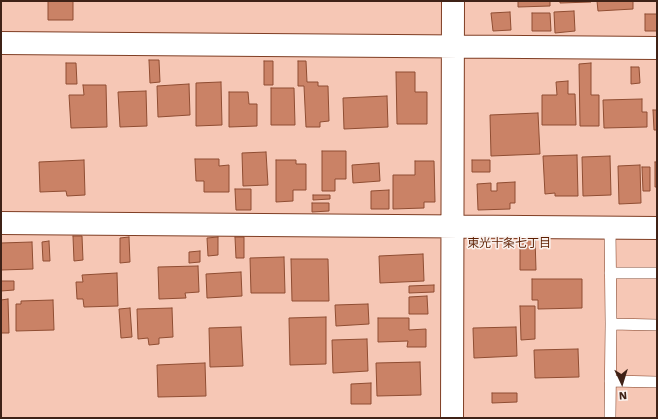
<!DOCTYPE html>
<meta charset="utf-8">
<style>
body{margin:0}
#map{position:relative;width:658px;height:419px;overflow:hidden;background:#f6c7b5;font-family:"Work Sans",sans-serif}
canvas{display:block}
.frame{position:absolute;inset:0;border:2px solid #3f2217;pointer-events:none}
.north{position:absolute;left:602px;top:363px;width:40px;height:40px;-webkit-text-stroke:3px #faf2ef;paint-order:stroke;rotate:176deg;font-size:11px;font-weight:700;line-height:16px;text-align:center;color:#3f2217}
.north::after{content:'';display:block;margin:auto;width:14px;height:18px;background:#3f2217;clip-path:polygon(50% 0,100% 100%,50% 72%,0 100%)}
</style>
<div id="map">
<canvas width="658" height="419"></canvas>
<div class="frame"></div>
<div class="north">N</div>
</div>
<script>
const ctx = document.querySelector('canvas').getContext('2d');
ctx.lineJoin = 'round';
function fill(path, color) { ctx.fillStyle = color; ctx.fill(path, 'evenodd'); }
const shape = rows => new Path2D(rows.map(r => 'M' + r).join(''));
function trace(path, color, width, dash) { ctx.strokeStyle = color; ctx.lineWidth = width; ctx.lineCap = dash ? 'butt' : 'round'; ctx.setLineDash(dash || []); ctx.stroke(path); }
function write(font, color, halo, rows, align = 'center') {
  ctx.font = font + ' "Work Sans","Noto Sans JP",sans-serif'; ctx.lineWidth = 3; ctx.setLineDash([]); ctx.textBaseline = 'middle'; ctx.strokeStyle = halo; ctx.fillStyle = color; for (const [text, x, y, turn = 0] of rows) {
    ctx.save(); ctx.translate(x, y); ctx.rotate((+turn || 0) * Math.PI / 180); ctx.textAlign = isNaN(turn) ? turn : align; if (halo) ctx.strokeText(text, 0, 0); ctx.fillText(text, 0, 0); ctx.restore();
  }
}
const building = shape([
 [48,1,73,1,73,20,48,20,48,1],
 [518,1,550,1,550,6,518,7,518,1],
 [560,1,591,1,591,2,560,3,560,1],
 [597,1,633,1,633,9,598,11,597,1],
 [574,11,575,31,555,33,554,12,574,11],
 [510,12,511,30,493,31,491,13,510,12],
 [532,13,550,13,551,31,532,31,532,13],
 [645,14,657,14,657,31,645,31,645,14],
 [149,60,159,60,160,82,150,83,149,60],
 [264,61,273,61,273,85,264,85,264,61],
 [298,61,306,61,307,82,318,82,318,86,328,86,329,121,320,122,320,127,306,127,304,86,298,86,298,61],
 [66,63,76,63,77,84,66,84,66,63],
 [591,63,591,95,599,95,599,126,580,126,579,64,591,63],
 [631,67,639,67,640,83,631,84,631,67],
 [396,72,415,72,415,92,427,92,427,124,397,124,396,72],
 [568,81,568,94,575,94,576,125,542,125,542,95,557,95,556,82,568,81],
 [221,82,222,125,196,126,196,83,221,82],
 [189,84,190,115,158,117,157,86,189,84],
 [83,85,106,85,107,127,71,128,69,95,84,95,83,85],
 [271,88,294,88,295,125,271,125,271,88],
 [146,91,147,126,120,127,118,92,146,91],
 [229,92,248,92,249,104,257,104,257,126,229,127,229,92],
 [387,96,388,127,344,129,343,98,387,96],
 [642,99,642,112,647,112,647,127,604,128,603,100,642,99],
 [653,110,657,110,657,130,654,130,653,110],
 [538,113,540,154,491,156,490,115,538,113],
 [322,151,346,151,346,179,335,179,335,191,322,191,322,151],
 [266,152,268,185,243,186,242,153,266,152],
 [577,155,578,196,555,196,555,193,545,194,543,156,577,155],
 [610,156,611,195,583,196,582,157,610,156],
 [195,159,219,159,219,166,229,165,229,192,204,192,204,181,196,181,195,159],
 [84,160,85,195,67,196,66,191,40,192,39,162,84,160],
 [276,160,296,160,296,164,306,164,306,190,293,190,293,201,276,202,276,160],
 [472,160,490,160,490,172,472,172,472,160],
 [415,161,434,161,435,202,424,202,424,208,393,209,393,175,415,175,415,161],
 [655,162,657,162,657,187,655,187,655,162],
 [379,163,380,181,353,183,352,165,379,163],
 [640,165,641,203,619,204,618,166,640,165],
 [642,167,650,167,650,191,643,191,642,167],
 [515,182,515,203,510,203,510,209,478,210,477,184,491,183,491,191,497,191,497,183,515,182],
 [235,189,251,189,251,210,236,210,235,189],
 [389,190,389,209,371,209,371,191,389,190],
 [313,195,330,195,330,199,313,200,313,195],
 [312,203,329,203,329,211,312,212,312,203],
 [73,236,82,236,83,260,74,261,73,236],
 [129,237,130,262,120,263,120,238,129,237],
 [218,237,218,255,208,256,207,238,218,237],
 [235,237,244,237,244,258,236,258,235,237],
 [520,238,535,238,536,270,520,270,520,238],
 [49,241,50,261,43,261,42,242,49,241],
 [32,242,33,269,1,270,1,243,32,242],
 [200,251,200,262,189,263,189,252,200,251],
 [423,254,424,281,380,283,379,256,423,254],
 [284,257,285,293,251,293,250,258,284,257],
 [291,259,328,259,329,301,292,301,291,259],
 [198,266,199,292,185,293,186,298,159,299,158,267,198,266],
 [241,272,242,296,207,298,206,274,241,272],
 [117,273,118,306,84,307,83,299,77,299,76,282,83,282,82,275,117,273],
 [532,279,582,279,582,308,538,309,538,300,532,300,532,279],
 [1,281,14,281,14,290,1,291,1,281],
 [434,285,434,292,409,293,409,286,434,285],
 [427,296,428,314,409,314,409,297,427,296],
 [8,299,9,333,1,333,1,300,8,299],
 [53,300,54,330,16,331,16,304,21,304,21,301,53,300],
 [368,304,369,324,336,326,335,305,368,304],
 [520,306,535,306,535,339,521,340,520,306],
 [130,308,132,337,121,338,119,309,130,308],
 [172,308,173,337,159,338,159,344,149,345,148,338,138,339,137,309,172,308],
 [326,317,326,364,290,365,289,318,326,317],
 [378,318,409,318,409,330,426,329,426,347,407,347,408,341,378,342,378,318],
 [241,327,243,366,210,367,209,328,241,327],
 [516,327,517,356,474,358,473,328,516,327],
 [367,339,368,371,333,373,332,340,367,339],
 [578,349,579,377,535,378,534,350,578,349],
 [420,362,421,395,377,396,376,363,420,362],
 [205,363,206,396,158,397,157,365,205,363],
 [371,383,371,404,351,404,351,384,371,383],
 [492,393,517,393,517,402,492,403,492,393]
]);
fill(building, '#ca8266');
trace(building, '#8f4d32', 1);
const lane = shape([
 [610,227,611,324],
 [610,273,657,273],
 [610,381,657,382],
 [610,418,611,324,657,325]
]);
const street = shape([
 [1,43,657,48],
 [1,223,657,228],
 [452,418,453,1]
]);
trace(lane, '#7f3e24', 12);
trace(street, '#7f3e24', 24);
trace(lane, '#fff', 11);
trace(street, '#fff', 22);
write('12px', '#5d1f02', '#faf2ef', [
 ["東光十条七丁目",509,243]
]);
</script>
